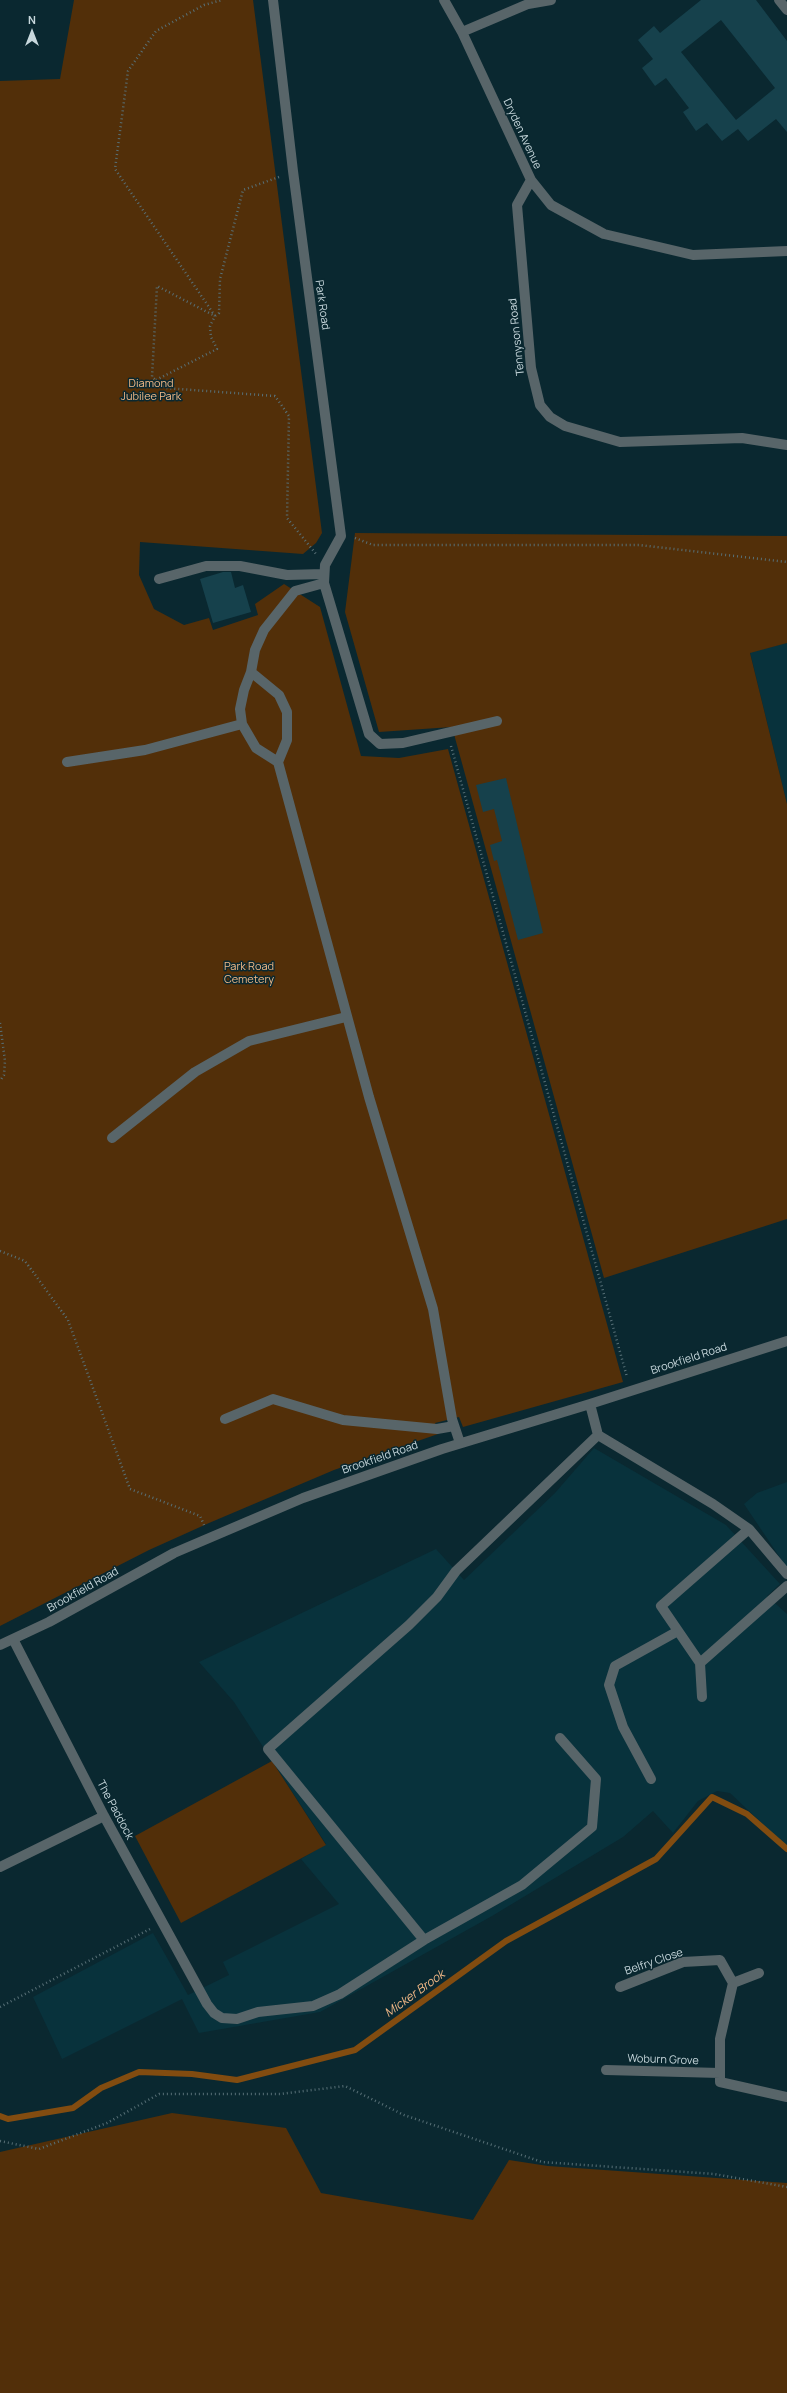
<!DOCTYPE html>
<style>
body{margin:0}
#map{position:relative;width:787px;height:2393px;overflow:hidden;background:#0a2830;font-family:Manrope,sans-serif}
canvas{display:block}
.north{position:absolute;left:12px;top:12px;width:40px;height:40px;-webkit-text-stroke:3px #0a2830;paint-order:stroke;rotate:0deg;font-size:11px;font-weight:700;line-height:16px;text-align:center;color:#c8d8dd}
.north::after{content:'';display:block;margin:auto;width:14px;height:18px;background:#c8d8dd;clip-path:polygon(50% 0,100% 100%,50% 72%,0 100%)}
</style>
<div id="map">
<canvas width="787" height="2393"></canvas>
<div class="north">N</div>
</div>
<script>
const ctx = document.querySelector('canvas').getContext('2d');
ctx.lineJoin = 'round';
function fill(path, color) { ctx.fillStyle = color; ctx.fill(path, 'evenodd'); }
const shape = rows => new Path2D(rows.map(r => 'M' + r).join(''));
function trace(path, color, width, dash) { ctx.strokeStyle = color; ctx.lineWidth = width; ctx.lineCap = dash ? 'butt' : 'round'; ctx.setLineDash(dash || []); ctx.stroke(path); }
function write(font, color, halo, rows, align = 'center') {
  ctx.font = font + ' Manrope,sans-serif'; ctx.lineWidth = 3; ctx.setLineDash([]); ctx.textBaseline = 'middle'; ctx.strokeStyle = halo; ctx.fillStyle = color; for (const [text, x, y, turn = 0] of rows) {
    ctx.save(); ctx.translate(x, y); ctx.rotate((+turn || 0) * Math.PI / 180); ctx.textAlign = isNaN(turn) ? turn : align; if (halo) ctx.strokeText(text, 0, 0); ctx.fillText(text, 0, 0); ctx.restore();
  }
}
fill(shape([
 [787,643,787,804,750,652],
 [594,1448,726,1525,780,1584,767,1596,787,1614,787,1847,730,1793,717,1791,698,1801,673,1833,653,1811,623,1837,492,1916,320,2012,199,2033,182,1999,62,2059,33,1997,153,1933,188,1995,229,1975,223,1962,339,1904,301,1859,326,1844,234,1702,199,1662,436,1549,464,1580,555,1493],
 [787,1482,787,1568,744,1504,757,1493]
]), '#08323c');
fill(shape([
 [74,0,253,0,322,533,316,543,303,554,140,542,139,575,154,609,184,625,209,618,213,630,258,615,255,604,284,584,320,607,361,756,399,758,448,749,623,1382,463,1427,459,1417,435,1423,438,1434,334,1470,209,1523,149,1550,0,1626,0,81,60,79],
 [355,533,787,536,787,643,750,653,787,804,787,1219,604,1278,452,727,379,732,345,612],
 [272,1761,326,1845,181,1923,135,1836],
 [172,2113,286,2128,321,2193,473,2220,509,2160,548,2166,787,2183,787,2393,0,2393,0,2152]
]), '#522f09');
trace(shape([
 [0,2116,8,2119,73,2108,101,2088,139,2072,192,2074,237,2080,355,2050,506,1941,656,1859,712,1797,747,1814,787,1849]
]), '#824c10', 6);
fill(shape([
 [701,0,756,0,787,41,787,132,776,119,748,141,738,129,722,141,707,123,696,131,683,112,689,108,666,78,655,86,642,68,653,59,638,40,654,26,660,33],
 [721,20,775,88,736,120,681,52],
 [223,572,231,572,235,588,243,585,251,612,213,623,200,579],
 [506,778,543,933,518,940,497,860,494,861,490,845,502,841,494,809,483,812,476,785]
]), '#16414c');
trace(shape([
 [279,177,243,190,220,279,219,313,215,316,157,286,152,377,165,388,275,396,289,416,287,518,316,554],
 [156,380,217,349,211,337,210,326,215,316,115,169,128,71,156,31,204,5,222,0],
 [355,538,373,545,639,545,787,562],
 [451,746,627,1377],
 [0,1023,5,1061,4,1075,0,1081],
 [0,1251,25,1261,68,1320,130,1489,200,1516,204,1525],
 [0,2007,150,1929],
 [0,2141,39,2149,107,2123,159,2094,280,2094,345,2086,404,2115,542,2162,714,2174,787,2187]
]), '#587077', 2.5, [1, 3]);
trace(shape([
 [273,0,293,171,341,536,325,565,324,583,369,734,380,744,403,743,497,721],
 [444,0,462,32,531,180,551,205,604,234,693,255,787,251],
 [779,0,787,10],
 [462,32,528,4,551,0],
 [531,180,517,205,531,368,540,405,550,417,565,426,620,442,742,438,787,445],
 [159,579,206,566,240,566,287,575,323,574],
 [324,583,295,591,264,630,255,650,251,672,244,690,240,709,242,724,256,748,278,762,369,1097,433,1309,452,1419,460,1443],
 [251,672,279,695,287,712,287,740,278,762],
 [67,762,145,750,242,724],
 [112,1138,195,1072,249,1041,346,1017],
 [225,1419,273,1399,343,1420,437,1429,454,1426],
 [598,1435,713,1504,749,1529,787,1574],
 [13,1639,104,1816,207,2004,214,2013,222,2018,237,2019,258,2012,313,2006,340,1994,424,1940],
 [0,1645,49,1622,174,1553,303,1498,442,1449,590,1404,787,1341],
 [700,1663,787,1586],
 [702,1697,700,1663,661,1606,749,1529],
 [560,1738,596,1779,592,1827,522,1885,424,1940,268,1749,409,1625,437,1597,456,1571,598,1435,590,1404],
 [651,1779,623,1727,609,1685,615,1666,678,1631],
 [0,1867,104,1816],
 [733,1983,720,2039,720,2082,787,2097],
 [620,1987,683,1962,720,1960,733,1983,759,1973],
 [606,2070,720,2073]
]), '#586569', 10);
write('11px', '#c8d8dd', '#0a2830', [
 ["Dryden Avenue",522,134,65],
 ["Park Road",322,305,82],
 ["Tennyson Road",517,337,-96],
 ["Brookfield Road",689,1359,-18],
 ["Brookfield Road",380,1458,-19],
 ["Brookfield Road",83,1590,-29],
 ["The Paddock",115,1810,62],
 ["Belfry Close",654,1962,-19],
 ["Woburn Grove",663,2060,2]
]);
write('11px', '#f3ba87', '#0a2830', [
 ["Diamond",151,384],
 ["Jubilee Park",151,397],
 ["Park Road",249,967],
 ["Cemetery",249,980]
]);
write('italic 12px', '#f3b987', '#0a2830', [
 ["Micker Brook",415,1994,-36]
]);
</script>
